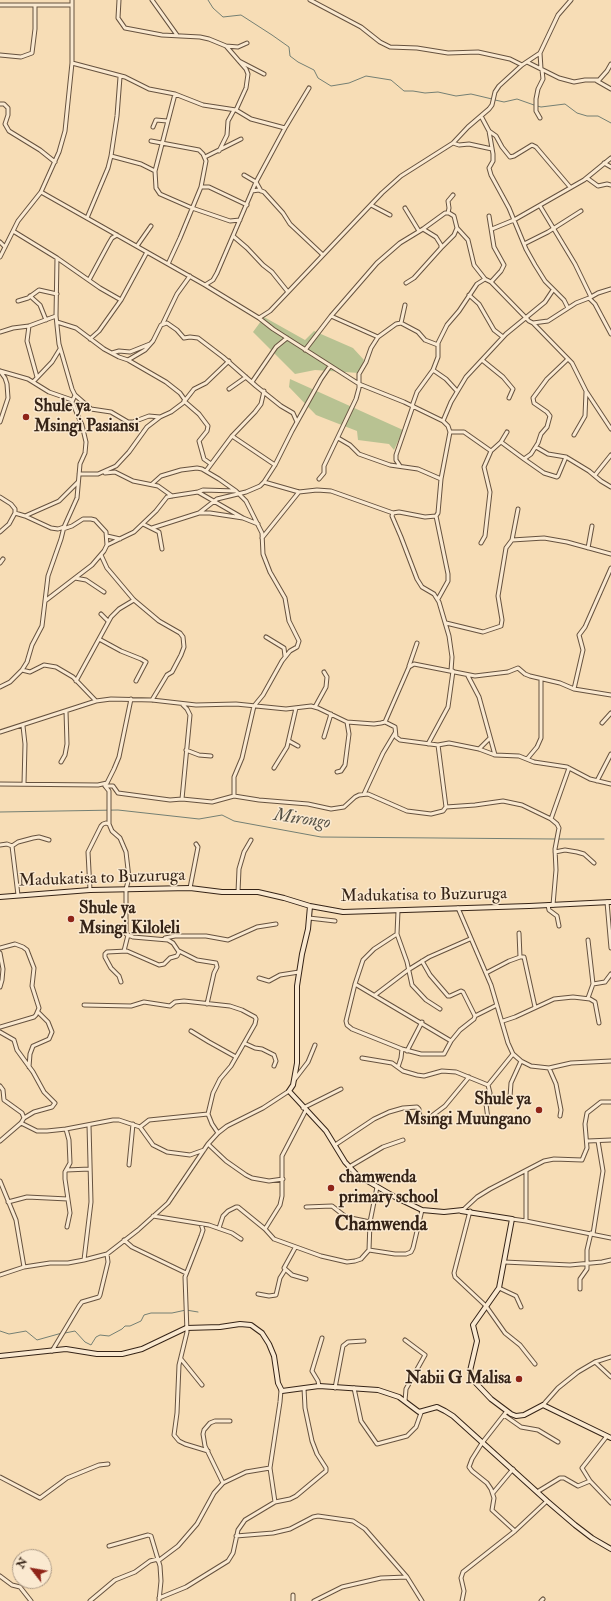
<!DOCTYPE html>
<style>
body{margin:0}
#map{position:relative;width:611px;height:1601px;overflow:hidden;background:#f7ddb6;font-family:"IM FELL Double Pica",serif}
canvas{display:block}
.north{position:absolute;left:12px;top:1549px;width:40px;height:40px;box-sizing:border-box;background:#fae9d0;border:1px solid #ac9a86;border-radius:50%;rotate:301deg;font-size:11px;font-weight:700;line-height:16px;text-align:center;color:#362417}
.north::after{content:'';display:block;margin:auto;width:14px;height:18px;background:#8f2418;clip-path:polygon(50% 0,100% 100%,50% 72%,0 100%)}
</style>
<div id="map">
<canvas width="611" height="1601"></canvas>
<div class="north">N</div>
</div>
<script>
const ctx = document.querySelector('canvas').getContext('2d');
ctx.lineJoin = 'round';
function fill(path, color) { ctx.fillStyle = color; ctx.fill(path, 'evenodd'); }
const shape = rows => new Path2D(rows.map(r => 'M' + r).join(''));
function trace(path, color, width, dash) { ctx.strokeStyle = color; ctx.lineWidth = width; ctx.lineCap = dash ? 'butt' : 'round'; ctx.setLineDash(dash || []); ctx.stroke(path); }
function write(font, color, halo, rows, align = 'center') {
  ctx.font = font + ' "IM FELL Double Pica",serif'; ctx.lineWidth = 3; ctx.setLineDash([]); ctx.textBaseline = 'middle'; ctx.strokeStyle = halo; ctx.fillStyle = color; for (const [text, x, y, turn = 0] of rows) {
    ctx.save(); ctx.translate(x, y); ctx.rotate((+turn || 0) * Math.PI / 180); ctx.textAlign = isNaN(turn) ? turn : align; if (halo) ctx.strokeText(text, 0, 0); ctx.fillText(text, 0, 0); ctx.restore();
  }
}
fill(shape([
 [264,317,305,340,314,331,353,348,364,360,359,373,315,370,295,374,253,332],
 [290,379,403,430,394,450,389,444,358,440,357,431,316,415,289,387]
]), '#b8c292');
trace(shape([
 [208,0,213,8,223,17,241,15,272,35,289,47,290,56,298,62,314,70,318,78,331,86,349,83,366,76,391,80,404,91,413,91,425,93,438,92,456,96,471,94,492,99],
 [495,100,504,102,517,99,534,105],
 [537,106,541,107,565,104,577,113,587,116,598,116,611,123],
 [0,812,118,810,199,819,222,815,234,821,321,837,555,839],
 [558,839,604,839],
 [0,1331,9,1334,26,1331,37,1340,62,1333],
 [65,1333,75,1331,85,1342,91,1345,96,1337,100,1335,109,1336,122,1329,125,1326,130,1326,141,1321,144,1315,151,1313,172,1313,186,1310,198,1312]
]), '#747f73', 1);
const street = shape([
 [119,0,118,18,125,28,162,35,200,37,209,39,226,46,246,69,248,74,246,88,236,110],
 [152,0,177,35],
 [310,0,361,27,380,42,390,47,417,48,448,53,478,52,510,59,522,65],
 [0,5,72,5],
 [226,46,238,47,247,43],
 [540,53,541,69],
 [0,55,21,57,32,53,35,29,35,5],
 [239,61,264,74],
 [527,62,559,78,574,82,585,80,599,80,607,71,611,64],
 [72,63,125,77,149,89,175,94,203,105,236,110,251,119,285,128],
 [597,81,611,89],
 [175,94,155,171,156,188,160,194,192,208,230,221,240,220],
 [0,104,4,104,8,108,8,115,5,124,9,131,40,150,55,162],
 [481,116,489,131,493,154,493,161,489,168,491,175,509,208,526,249,535,265,545,281,564,300,568,308],
 [540,118,536,111,536,99,538,89,543,79,542,70],
 [153,127,156,120,167,121],
 [489,131,496,136,502,147,510,157,514,156,532,145,536,147,570,187],
 [151,141,199,150,203,154,206,161,201,187],
 [453,143,459,145,469,144,492,149],
 [219,151,227,135,228,121,234,110],
 [111,156,141,164,155,171],
 [205,157,241,139],
 [604,163,611,167],
 [244,175,256,182,261,191],
 [587,178,598,186,607,184,611,185],
 [252,191,259,190,264,192,283,213,290,224,323,255],
 [41,192,205,285,259,318,273,329,359,384,404,402,443,421,448,426,450,432,441,479,438,513,436,516,425,517,399,512,393,513,392,516,401,537,417,579,422,587,434,594,439,602,449,636,452,657,451,671],
 [371,205,390,215],
 [540,206,575,264,591,297],
 [405,208,419,231],
 [448,213,449,208,448,201,453,195],
 [489,216,494,247,504,265,501,271,491,282],
 [87,218,108,168,111,156,117,116,120,77],
 [492,229,514,220,584,180,611,158],
 [13,231,57,258,56,316,59,344,72,389,75,395,91,409,111,412,128,422,133,422,149,416,160,417],
 [233,236,247,248,263,265,272,272,288,292],
 [0,242,5,247],
 [524,244,548,232,581,211],
 [137,246,151,226],
 [441,248,454,235,457,228],
 [0,257,18,221,41,192,59,152,65,131,72,63,72,0],
 [57,258,100,288,121,300],
 [168,264,180,238,201,187,209,187,247,205],
 [89,280,109,243,112,238,117,235],
 [406,283,414,278,441,248,441,245,436,237,423,229],
 [205,285,213,280,217,273,256,182,285,128,309,88],
 [469,295,479,304,494,330,503,337],
 [30,296,40,305,46,320],
 [591,297,598,293,611,289],
 [18,301,28,298,39,290,57,294],
 [331,316,378,337],
 [259,318,270,311,382,193,401,176,453,143,468,127,489,109,492,105,495,92,499,86,522,65,540,53,558,15,571,0],
 [57,322,76,328,104,349,119,357,128,360,166,382,180,393,185,400],
 [163,323,177,294,190,276],
 [401,323,405,305],
 [533,323,572,363,586,391,611,429],
 [29,326,27,341,37,377],
 [0,332,13,328,29,326,56,316],
 [90,339,99,331,121,300,147,252],
 [305,350,331,316,377,263,400,243,423,229,445,213,449,213,454,216,457,228,468,240,474,265,485,279],
 [112,353,119,351,130,352,150,344],
 [128,360,145,350,153,341,161,325,167,323,177,330,184,338,190,337,198,338,223,357,256,386,281,406,293,413,297,422],
 [482,360,503,377,513,389,509,398],
 [433,370,446,379,457,391],
 [0,371,28,379,49,392,72,400],
 [0,371,5,378,7,384,8,398,0,422],
 [33,382,52,362,60,349],
 [252,382,276,347,287,338],
 [229,389,246,377],
 [184,401,199,414,208,426,207,431,199,441,204,459,211,464],
 [412,406,417,392,433,370,438,357,438,343,447,325,459,311,477,284,485,279,491,282,529,321,533,323,548,321,576,303,589,298,595,304,611,334],
 [443,421,451,402,466,377,506,334,545,302,553,290],
 [450,432,464,432,491,451,484,467,490,492,485,536,481,543],
 [574,435,585,416,586,392],
 [232,436,275,465],
 [338,438,350,445,359,454,390,465,418,469,441,479],
 [501,442,524,459,531,454,538,443,541,434,547,427,550,416,547,412,534,403,533,398,547,379,568,359],
 [536,447,548,454,566,457,589,471,601,481,611,487],
 [491,451,501,442,507,432],
 [524,459,544,473,557,477,558,476,566,457],
 [400,466,396,460,396,455,413,406],
 [206,471,232,436,255,412,261,404,264,391],
 [105,473,115,472,133,481,158,486,172,496],
 [79,474,98,474,116,466,129,452,147,427,160,417,171,412,183,403,194,389,206,383,229,361],
 [595,475,611,455],
 [319,479,324,473,324,466,356,399,359,388,359,374,366,362,371,348,378,337,396,324,401,323,418,332,425,340,438,345],
 [264,482,299,492,317,490,331,491,393,513],
 [152,484,161,476,181,470,197,468,202,469,219,479,236,491,246,501,262,533,263,554,270,572,285,598,289,621,299,641,297,647,290,651,282,661,263,695,254,706,242,758,234,777,234,796],
 [198,492,203,490,236,491],
 [0,497,11,504,15,509,15,513,9,524,0,532],
 [15,513,25,516,51,528,58,529,64,527],
 [199,513,217,499,246,492,260,486,264,482,275,465,292,431,321,379,330,366],
 [25,516,59,501,78,482],
 [436,516,448,574,448,581,438,599],
 [143,524,159,532,162,549],
 [152,528,199,513,210,513,243,518,258,524],
 [107,536,120,539],
 [262,538,299,492],
 [512,540,518,509],
 [107,545,134,532,156,511,167,497,172,496,198,492,243,518],
 [588,548,592,526],
 [101,555,107,568,134,600,159,621,180,633,183,637,184,647,181,655,172,672,167,675,152,700],
 [0,563,3,559],
 [75,578,86,580,104,592],
 [45,601,92,565,104,551,107,545,106,532,95,520,91,519,83,519,72,526,63,529],
 [101,614,108,621],
 [446,623,483,632,501,626,502,620,498,596,506,548,512,540,544,538,567,542,611,554],
 [266,637,284,648,285,656],
 [99,639,121,651,141,659,146,662,136,681],
 [409,666,417,643],
 [22,670,30,672,44,665,56,667,73,677,96,701],
 [468,676,479,697,495,755],
 [76,681,111,617,119,609,134,600],
 [0,687,10,682,22,670,27,662,32,645,42,626,48,576,61,539,64,527,77,498,80,464,85,453,86,442,82,425,72,402,75,395],
 [574,689,583,650,579,635,585,627,611,568],
 [315,707,326,687,327,677,324,672],
 [385,722,395,727,396,737,400,740,438,745,449,743,479,749,495,755,519,756,534,762,567,767,590,779,611,784],
 [602,723,611,713],
 [23,726,25,744,24,784],
 [0,732,96,701,111,699,152,700,196,705,236,704,286,709,311,706,318,708,347,722,374,724,381,723,385,722,409,667,414,664,475,676,508,672,518,668,525,674,530,676,560,683,574,689,611,695],
 [324,737,331,714],
 [289,741,298,746],
 [428,744,448,707,453,671],
 [479,749,490,738],
 [186,750,199,755,211,756],
 [527,759,537,747,541,738,541,679],
 [61,762,65,755,67,744,66,711],
 [274,768,287,747,296,708],
 [337,772,341,771,345,765,349,734,347,722],
 [597,781,611,754],
 [0,784,98,785,107,783,114,769,119,757,131,699],
 [105,786,113,786,118,793,170,800,182,799,212,802,234,796,259,800,308,804,331,809,344,807,355,797,359,795,368,794,407,811,431,814,443,811,446,807,438,745],
 [105,786,109,791,109,824],
 [364,794,383,753,395,733],
 [182,799,190,715,187,709,183,705],
 [446,807,475,805,503,801,522,805,551,819,557,824,559,828,555,849,556,870,553,905],
 [551,819,569,768],
 [0,845,7,844,12,846,18,895],
 [12,846,18,842,33,838,39,837,49,840],
 [555,852,565,850,577,852,584,854,594,863],
 [190,888,198,847,196,844],
 [90,890,88,852,101,826,103,824,106,823,109,824,112,831,120,838,126,852,129,878,126,889,126,934,133,937,168,940,173,943,179,952,177,956,170,958,164,964,159,965,127,951,107,952,105,954,105,957,111,968,119,976,121,982],
 [238,892,239,869,244,852,251,840],
 [607,902,611,948],
 [548,905,549,910,557,916,559,926],
 [458,908,491,985,508,1043,513,1054,521,1061,531,1066,549,1068,571,1063,611,1061],
 [398,911,397,934,374,949,363,960,355,984,346,1021,347,1025,352,1029,402,1049,421,1054,444,1054,451,1041],
 [309,918,335,921],
 [519,933,520,957],
 [397,934,407,962,412,985,426,1000,440,1009],
 [165,938,175,936,206,936,228,940,257,927,276,924],
 [0,948,15,944,23,947,27,950,34,968,32,986,39,1008,36,1015,34,1017,0,1027],
 [124,951,128,935],
 [179,951,197,960,216,963,217,967,214,973,207,1004],
 [0,953,3,969,2,980,0,987],
 [486,973,509,961,520,957,524,957,535,1007],
 [259,978,269,981,280,975,299,972],
 [355,984,451,1041,460,1030,474,1019,475,1016,463,992,461,991,450,996,448,996,430,975,422,961],
 [593,984,605,982,611,974],
 [375,995,408,970,429,957,470,939],
 [588,998,593,984,588,940],
 [84,1005,131,1006,144,1002,170,1006,175,1002,184,1001,230,1006,242,1010,255,1017,256,1019,255,1024,231,1066,220,1079,213,1093,208,1114,212,1124,218,1133],
 [475,1016,497,1005],
 [503,1021,515,1017,554,999,573,997,590,999,595,1002,599,1023],
 [191,1031,209,1042,236,1057],
 [0,1032,14,1040,17,1050,33,1072,44,1092,55,1103,52,1107,34,1112,24,1118],
 [244,1043,255,1048,262,1049,274,1055,276,1061,274,1066],
 [407,1051,422,1022],
 [362,1058,392,1063,403,1071,417,1075,424,1076,442,1071,456,1072,488,1085,513,1054],
 [29,1067,30,1054,33,1046,49,1039,52,1032,48,1022,38,1012],
 [398,1067,401,1058,402,1049],
 [549,1068,556,1084,561,1110,560,1116],
 [295,1079,308,1062,315,1045],
 [488,1085,490,1093,486,1104,488,1119],
 [0,1086,3,1090,4,1100,22,1113,24,1118,21,1123,0,1141],
 [510,1097,511,1083,521,1061],
 [303,1108,341,1089],
 [21,1123,37,1131,47,1131,66,1129,113,1120,119,1120,140,1127,153,1145,167,1152,190,1155,204,1150],
 [140,1127,149,1120,208,1114],
 [66,1129,69,1140,70,1163,65,1172,65,1179,70,1213,67,1227],
 [588,1141,611,1140],
 [208,1144,226,1161,246,1175,252,1178,269,1181,283,1179],
 [335,1145,374,1119,389,1112,403,1108,417,1107,419,1109,420,1117,429,1118,445,1106,469,1077],
 [129,1165,133,1124],
 [349,1167,383,1147,403,1140],
 [66,1170,90,1169],
 [526,1171,526,1221],
 [0,1181,16,1220,24,1267],
 [8,1202,27,1197,68,1199],
 [306,1207,332,1206,346,1217,370,1222],
 [463,1210,477,1197,490,1189,544,1161,554,1159,582,1160,587,1148,585,1124,587,1113,601,1102,611,1102],
 [470,1211,454,1273,455,1277,486,1306,505,1333,520,1345,535,1364],
 [153,1216,209,1225,232,1233,241,1239],
 [512,1219,526,1221,611,1238],
 [201,1224,203,1230,201,1236,185,1277,187,1332,179,1365,177,1413,174,1435,179,1441,185,1444,208,1451],
 [219,1228,223,1216,228,1211,236,1207,238,1207,265,1229,274,1239,321,1256,347,1262,355,1261,361,1259,369,1250,370,1222,377,1187],
 [265,1229,280,1205,282,1196,282,1156,306,1110],
 [593,1234,603,1171,598,1141],
 [124,1240,132,1247,186,1273],
 [295,1248,284,1268,292,1275,306,1279],
 [369,1250,395,1254,406,1254,411,1252,413,1248,422,1210],
 [84,1260,91,1202,89,1125],
 [504,1262,570,1265,602,1262,611,1260],
 [0,1275,24,1267,50,1263,68,1263,84,1260,107,1254,138,1230,168,1203,208,1144,218,1133,227,1126,263,1108,289,1091],
 [499,1288,516,1296,521,1307],
 [580,1289,580,1279,587,1269,587,1250,591,1233],
 [258,1294,269,1296,276,1295,280,1278,285,1270],
 [405,1340,425,1355,406,1389,405,1401],
 [52,1351,79,1306,82,1302,99,1297,100,1295,108,1262,107,1254],
 [181,1359,202,1385],
 [595,1362,611,1377],
 [319,1386,318,1381,312,1371,322,1338],
 [335,1388,343,1346,348,1342,364,1341],
 [354,1388,361,1421,377,1444,407,1436,416,1427,421,1413],
 [543,1405,558,1388,578,1372,595,1362,611,1357],
 [507,1411,482,1443,472,1459,469,1467,472,1471,487,1483,491,1489,494,1498,492,1510,515,1531],
 [504,1415,521,1427,538,1430,558,1442],
 [607,1436,582,1468,590,1481,611,1503],
 [270,1468,275,1502],
 [0,1477,40,1498,67,1478,99,1465,108,1464],
 [223,1483,205,1446,203,1434,204,1430,210,1423,215,1421,230,1421],
 [537,1492,560,1478,564,1478,578,1486,590,1481],
 [493,1493,513,1469],
 [236,1536,273,1533,290,1529,313,1517,318,1516,353,1521,365,1529,407,1577,422,1601],
 [109,1546,148,1535,151,1536,160,1566,161,1581,159,1601],
 [158,1561,178,1546,197,1524,214,1493,223,1483,246,1472,270,1468,280,1402,281,1390],
 [0,1576,12,1585,20,1587,31,1601],
 [293,1595,293,1601],
 [159,1598,186,1587,228,1561,233,1553,238,1530,245,1520,275,1502,290,1499,296,1496,326,1471,326,1468,317,1454,312,1441,305,1408,304,1388],
 [90,1601,115,1580,135,1572,150,1561,158,1559],
 [314,1601,342,1587,381,1578,407,1577],
 [462,1601,464,1591,461,1578,463,1572,515,1531,547,1501],
 [541,1601,543,1599]
]);
const secondary = shape([
 [0,897,90,890,190,888,222,892,258,892,284,898,310,906,343,912,529,906,611,902],
 [310,906,308,929,302,954,297,986,297,1063,293,1085,289,1091,326,1131,345,1162,357,1175,395,1197,422,1210,444,1212,463,1210],
 [461,1211,512,1219,499,1288,473,1325,477,1341,470,1371,473,1380,491,1399,511,1414,516,1416,524,1415,543,1405,611,1438],
 [0,1356,66,1349,97,1354,122,1354,142,1349,186,1328,220,1327,240,1324,251,1325,262,1333,269,1344,274,1356,278,1383,282,1391,319,1386,378,1390,399,1397,419,1412,437,1407,445,1411,453,1416,547,1501,575,1525,592,1538,611,1549]
]);
trace(street, '#66523f', 5);
trace(secondary, '#362417', 6);
trace(street, '#fae9d0', 3);
trace(secondary, '#fae9d0', 4);
for (const [x, y, r, color] of [
 [26,417,4,"#8f2418"],
 [71,919,4,"#8f2418"],
 [539,1110,4,"#8f2418"],
 [331,1188,4,"#8f2418"],
 [519,1379,4,"#8f2418"]
]) { const dot = new Path2D(); dot.arc(x, y, r, 0, 2 * Math.PI); ctx.fillStyle = color; ctx.fill(dot); trace(dot, '#fae9d0', 1.5); }
write('bold 17px', '#362417', '#fae9d0', [
 ["Shule ya",34,407],
 ["Msingi Pasiansi",34,427],
 ["Shule ya",79,909],
 ["Msingi Kiloleli",79,929],
 ["Shule ya",531,1100,"right"],
 ["Msingi Muungano",531,1120,"right"],
 ["chamwenda",339,1178],
 ["primary school",339,1198],
 ["Nabii G Malisa",511,1379,"right"]
], 'left');
write('17px', '#362417', '#fae9d0', [
 ["Madukatisa to Buzuruga",102,879,-2],
 ["Madukatisa to Buzuruga",424,896,-1]
]);
write('italic 18px', '#555145', '#fae9d0', [
 ["Mirongo",302,820,8]
]);
write('bold 19px', '#362417', '#fae9d0', [
 ["Chamwenda",381,1226]
]);
</script>
